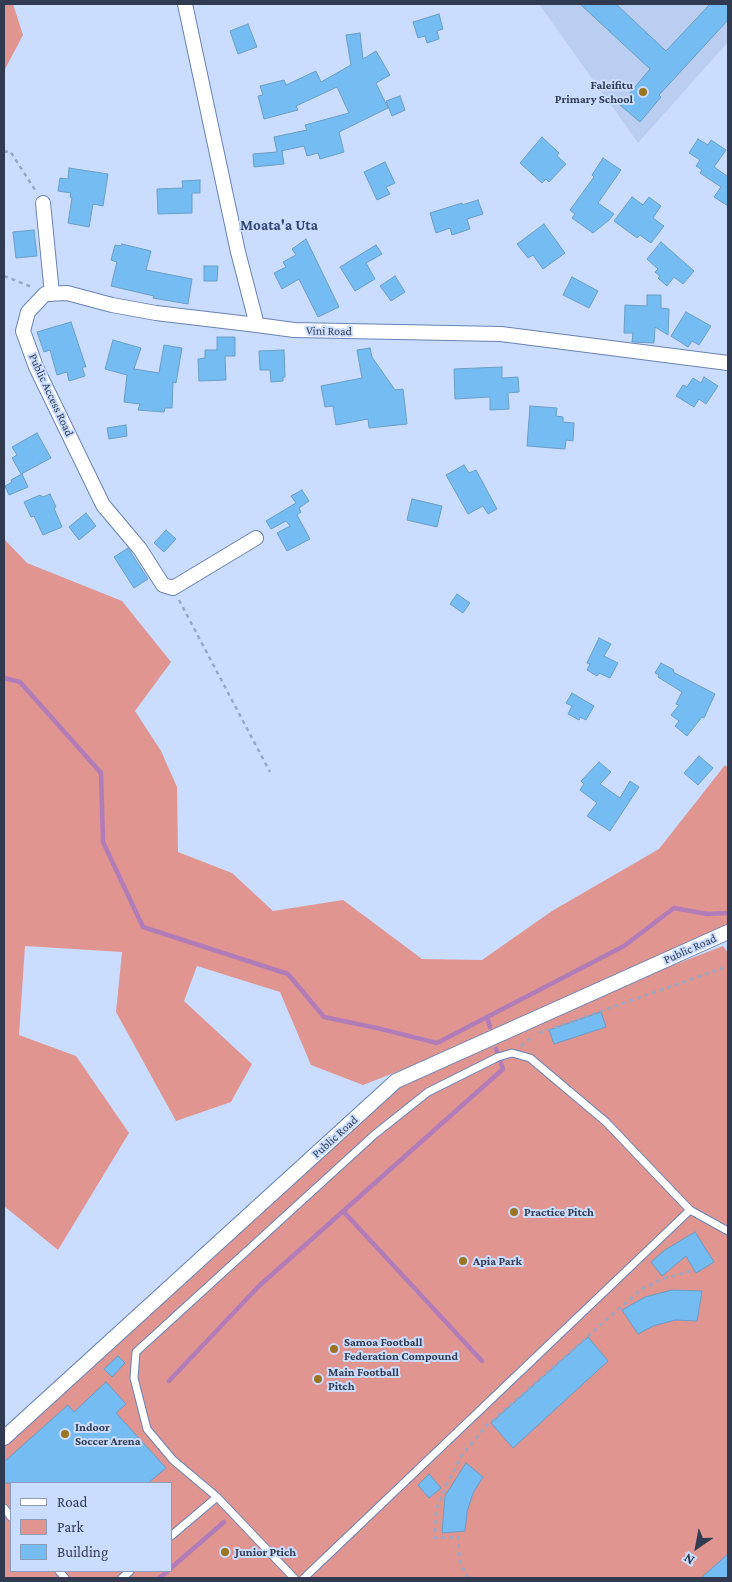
<!DOCTYPE html>
<style>
body{margin:0}
#map{position:relative;width:732px;height:1582px;overflow:hidden;background:#cbddfe;font-family:"Crimson Pro",serif}
canvas{display:block}
.frame{position:absolute;inset:0;border:5px solid #303b51;pointer-events:none}
.legend{position:absolute;left:10px;top:1482px;width:162px;height:90px;box-sizing:border-box;background:#cbddfe;border:1px solid #8d9cb9;margin:0;padding:6px 9px;list-style:none;font-size:15px;color:#303b51}
.legend li{display:flex;align-items:center;gap:10px;height:25px}
.legend b{width:25px;border:1px solid #8d9cb9}
.north{position:absolute;left:672px;top:1522px;width:50px;height:50px;-webkit-text-stroke:4px #cbddfe;paint-order:stroke;rotate:213deg;font-size:14px;font-weight:700;line-height:20px;text-align:center;color:#303b51}
.north::after{content:'';display:block;margin:auto;width:18px;height:22px;background:#303b51;clip-path:polygon(50% 0,100% 100%,50% 72%,0 100%)}
</style>
<div id="map">
<canvas width="732" height="1582"></canvas>
<div class="frame"></div>
<ul class="legend">
<li><b style="height:6px;background:#fff"></b>Road</li>
<li><b style="height:14px;background:#e09591"></b>Park</li>
<li><b style="height:14px;background:#75bcf3"></b>Building</li>
</ul>
<div class="north">N</div>
</div>
<script>
const ctx = document.querySelector('canvas').getContext('2d');
ctx.lineJoin = 'round';
function fill(path, color) { ctx.fillStyle = color; ctx.fill(path, 'evenodd'); }
const shape = rows => new Path2D(rows.map(r => 'M' + r).join(''));
function trace(path, color, width, dash) { ctx.strokeStyle = color; ctx.lineWidth = width; ctx.lineCap = dash ? 'butt' : 'round'; ctx.setLineDash(dash || []); ctx.stroke(path); }
function write(font, color, halo, rows, align = 'center') {
  ctx.font = font + ' "Crimson Pro",serif'; ctx.lineWidth = 4; ctx.setLineDash([]); ctx.textBaseline = 'middle'; ctx.strokeStyle = halo; ctx.fillStyle = color; for (const [text, x, y, turn = 0] of rows) {
    ctx.save(); ctx.translate(x, y); ctx.rotate((+turn || 0) * Math.PI / 180); ctx.textAlign = isNaN(turn) ? turn : align; if (halo) ctx.strokeText(text, 0, 0); ctx.fillText(text, 0, 0); ctx.restore();
  }
}
fill(shape([
 [539,4,728,4,728,42,638,143]
]), '#bacef2');
fill(shape([
 [4,4,13,4,23,35,4,71],
 [4,539,27,563,122,601,171,662,135,711,161,751,177,787,178,852,232,873,273,911,343,900,422,959,482,960,552,911,659,849,725,765,728,768,728,926,564,1007,723,946,728,953,728,1578,4,1578,4,1445,390,1078,486,1037,363,1085,311,1065,280,992,197,966,184,1001,252,1064,231,1102,176,1121,116,1012,122,952,25,946,19,1035,76,1056,129,1133,58,1250,4,1206],
 [11,1483,171,1483,171,1571,11,1571]
]), '#e09591');
trace(shape([
 [4,678,20,682,101,773,103,842,143,927,288,974,324,1017,377,1028,437,1043,624,946,674,908,707,914,728,913],
 [487,1017,490,1027],
 [343,1211,482,1361],
 [169,1381,259,1286,503,1069,496,1049],
 [171,1568,224,1522],
 [159,1578,168,1571]
]), '#b27cb9', 4.5);
const building = shape([
 [580,4,616,4,666,51,710,4,728,4,728,20,659,95,661,97,640,122,620,105,650,69,580,4],
 [439,14,443,29,437,31,439,39,427,43,425,36,418,38,413,22,439,14],
 [248,24,257,47,238,54,230,31,248,24],
 [360,33,363,59,376,51,390,75,376,83,388,108,339,132,344,152,320,159,318,153,307,156,304,146,281,151,282,151,284,164,254,167,253,154,277,152,274,137,307,130,305,125,349,113,337,87,296,106,298,110,264,119,258,96,263,95,260,86,284,80,286,85,316,71,321,82,351,65,346,35,360,33],
 [400,96,405,110,392,116,386,101,400,96],
 [542,137,559,153,557,156,566,164,549,182,546,179,542,183,520,163,542,137],
 [698,139,708,145,711,140,726,150,714,167,727,176,728,175,728,206,714,197,721,187,700,173,702,170,696,166,700,160,689,153,698,139],
 [603,158,621,170,598,203,614,214,609,220,593,233,572,218,575,214,570,210,594,177,592,175,603,158],
 [385,162,395,183,386,187,390,194,377,200,364,172,385,162],
 [69,168,108,174,103,206,93,204,89,227,68,223,72,198,70,197,71,193,58,191,60,178,68,179,69,168],
 [200,180,200,193,192,193,192,213,158,214,157,189,183,188,182,181,200,180],
 [632,197,643,205,649,197,661,206,653,218,664,226,651,243,640,235,637,238,614,221,632,197],
 [478,200,483,214,467,219,470,229,452,235,450,228,436,233,430,213,462,203,462,205,478,200],
 [544,224,565,253,543,269,533,255,528,258,517,244,544,224],
 [34,230,37,256,16,258,13,232,34,230],
 [306,239,339,307,318,317,299,279,282,289,274,273,286,267,283,262,296,255,292,249,306,239],
 [661,242,694,271,683,284,674,277,667,286,658,278,660,276,655,272,658,269,647,259,661,242],
 [122,244,151,251,146,270,192,279,188,304,153,298,154,296,111,286,117,262,111,260,115,245,121,246,122,244],
 [376,245,382,254,366,263,375,279,355,291,340,267,376,245],
 [204,266,218,266,217,281,204,281,204,266],
 [395,276,405,292,391,301,380,286,395,276],
 [572,277,598,291,589,308,563,295,572,277],
 [647,295,661,295,661,308,669,309,668,335,655,327,654,343,632,342,633,333,624,333,625,305,647,306,647,295],
 [686,312,711,326,699,345,692,341,688,347,671,336,686,312],
 [71,322,86,367,82,367,85,376,69,381,67,372,57,375,50,350,44,352,37,332,71,322],
 [217,337,235,337,235,356,225,356,226,380,199,381,198,359,205,358,205,350,217,350,217,337],
 [113,340,141,348,134,369,159,373,164,345,182,348,176,383,173,382,172,408,165,408,164,412,138,410,140,404,124,402,127,375,105,369,113,340],
 [370,348,372,357,395,390,403,389,407,424,369,428,368,419,336,425,333,406,325,407,321,386,362,378,357,350,370,348],
 [284,350,285,377,283,377,283,381,271,382,270,370,260,370,259,351,284,350],
 [502,367,502,378,518,377,519,392,508,393,509,409,490,410,490,397,455,399,454,369,502,367],
 [704,377,718,386,706,404,699,399,694,407,676,396,683,385,687,387,693,378,701,383,704,377],
 [530,406,557,408,556,416,563,417,563,422,574,423,573,441,566,440,565,449,527,446,530,406],
 [126,425,127,436,109,439,107,428,126,425],
 [37,433,51,458,21,474,12,458,17,455,12,447,37,433],
 [464,465,469,473,476,470,497,509,488,514,483,506,468,514,446,475,464,465],
 [22,474,28,487,9,495,5,486,12,482,11,480,22,474],
 [302,490,309,501,299,508,301,512,297,515,310,539,287,551,277,533,290,526,286,521,271,529,266,521,296,503,291,496,302,490],
 [50,494,56,507,54,508,62,527,43,535,34,516,31,517,24,502,40,495,43,497,50,494],
 [412,499,442,506,437,527,407,520,412,499],
 [86,513,96,526,79,540,69,527,86,513],
 [166,530,176,539,164,552,154,543,166,530],
 [128,548,148,579,134,588,114,557,128,548],
 [457,594,470,603,463,613,450,604,457,594],
 [599,638,611,644,604,656,618,663,610,678,599,673,597,676,587,670,590,664,587,663,599,638],
 [661,663,674,670,673,672,715,694,704,718,702,717,687,736,675,726,679,721,671,715,679,705,676,704,682,692,658,677,659,675,655,673,661,663],
 [572,693,594,706,586,720,580,717,579,720,568,714,572,706,566,703,572,693],
 [699,756,713,768,698,785,684,773,699,756],
 [599,762,611,772,600,784,620,798,630,781,639,787,610,831,587,816,597,803,580,790,584,784,581,781,599,762],
 [601,1012,606,1027,554,1044,549,1030,601,1012],
 [695,1232,714,1262,696,1273,686,1256,662,1276,651,1262,665,1250,695,1232],
 [672,1290,702,1291,697,1321,675,1320,653,1326,638,1334,622,1310,645,1297,672,1290],
 [588,1337,608,1361,513,1448,491,1423,588,1337],
 [118,1356,125,1363,112,1377,104,1369,118,1356],
 [106,1382,126,1404,116,1413,166,1468,148,1483,4,1483,4,1462,68,1405,74,1412,106,1382],
 [466,1463,483,1477,473,1493,467,1512,465,1531,442,1533,445,1496,466,1463],
 [429,1474,441,1488,429,1498,418,1485,429,1474],
 [728,1554,728,1578,701,1578,728,1554]
]);
fill(building, '#75bcf3');
trace(building, '#6a9ec6', 1);
const service = shape([
 [4,1508,11,1517],
 [171,1536,217,1497],
 [59,1571,65,1578],
 [122,1578,130,1571],
 [294,1578,217,1497,173,1460,147,1429,134,1378,136,1352,374,1135,428,1092,498,1057,512,1053,530,1058,606,1122,690,1210,728,1231],
 [304,1578,690,1210]
]);
const minor = shape([
 [185,4,238,252,257,325,294,330,501,334,728,363],
 [43,203,52,294],
 [256,538,173,588,163,585,140,549,103,505,36,367,23,331,28,312,45,294,67,293,112,305,156,313,257,325],
 [4,1438,396,1081,728,932]
]);
trace(service, '#6883b4', 9);
trace(minor, '#6883b4', 16);
trace(shape([
 [4,152,10,151,37,193],
 [4,276,32,287],
 [179,600,270,772],
 [539,1033,723,968],
 [521,1046,534,1035],
 [468,1578,460,1562,458,1537,435,1538,436,1510,447,1484,462,1455,487,1425,640,1290,663,1279,694,1270]
]), '#98a8c5', 2.5, [4, 4]);
trace(service, '#fff', 7);
trace(minor, '#fff', 14);
for (const [x, y, r, color] of [
 [643,92,5,"#9b7521"],
 [514,1212,5,"#9b7521"],
 [463,1261,5,"#9b7521"],
 [334,1349,5,"#9b7521"],
 [318,1379,5,"#9b7521"],
 [65,1434,5,"#9b7521"],
 [225,1552,5,"#9b7521"]
]) { const dot = new Path2D(); dot.arc(x, y, r, 0, 2 * Math.PI); ctx.fillStyle = color; ctx.fill(dot); trace(dot, '#cbddfe', 2); }
write('bold 12px', '#303b51', '#cbddfe', [
 ["Faleifitu",633,85,"right"],
 ["Primary School",633,99,"right"],
 ["Practice Pitch",524,1212],
 ["Apia Park",473,1261],
 ["Samoa Football",344,1342],
 ["Federation Compound",344,1356],
 ["Main Football",328,1372],
 ["Pitch",328,1386],
 ["Indoor",75,1427],
 ["Soccer Arena",75,1441],
 ["Junior Ptich",235,1552]
], 'left');
write('12px', '#303b51', '#cbddfe', [
 ["Vini Road",329,331,1],
 ["Public Access Road",51,395,65],
 ["Public Road",690,949,-24],
 ["Public Road",335,1137,-42]
]);
write('bold 15px', '#314875', '#cbddfe', [
 ["Moata'a Uta",279,225]
]);
</script>
